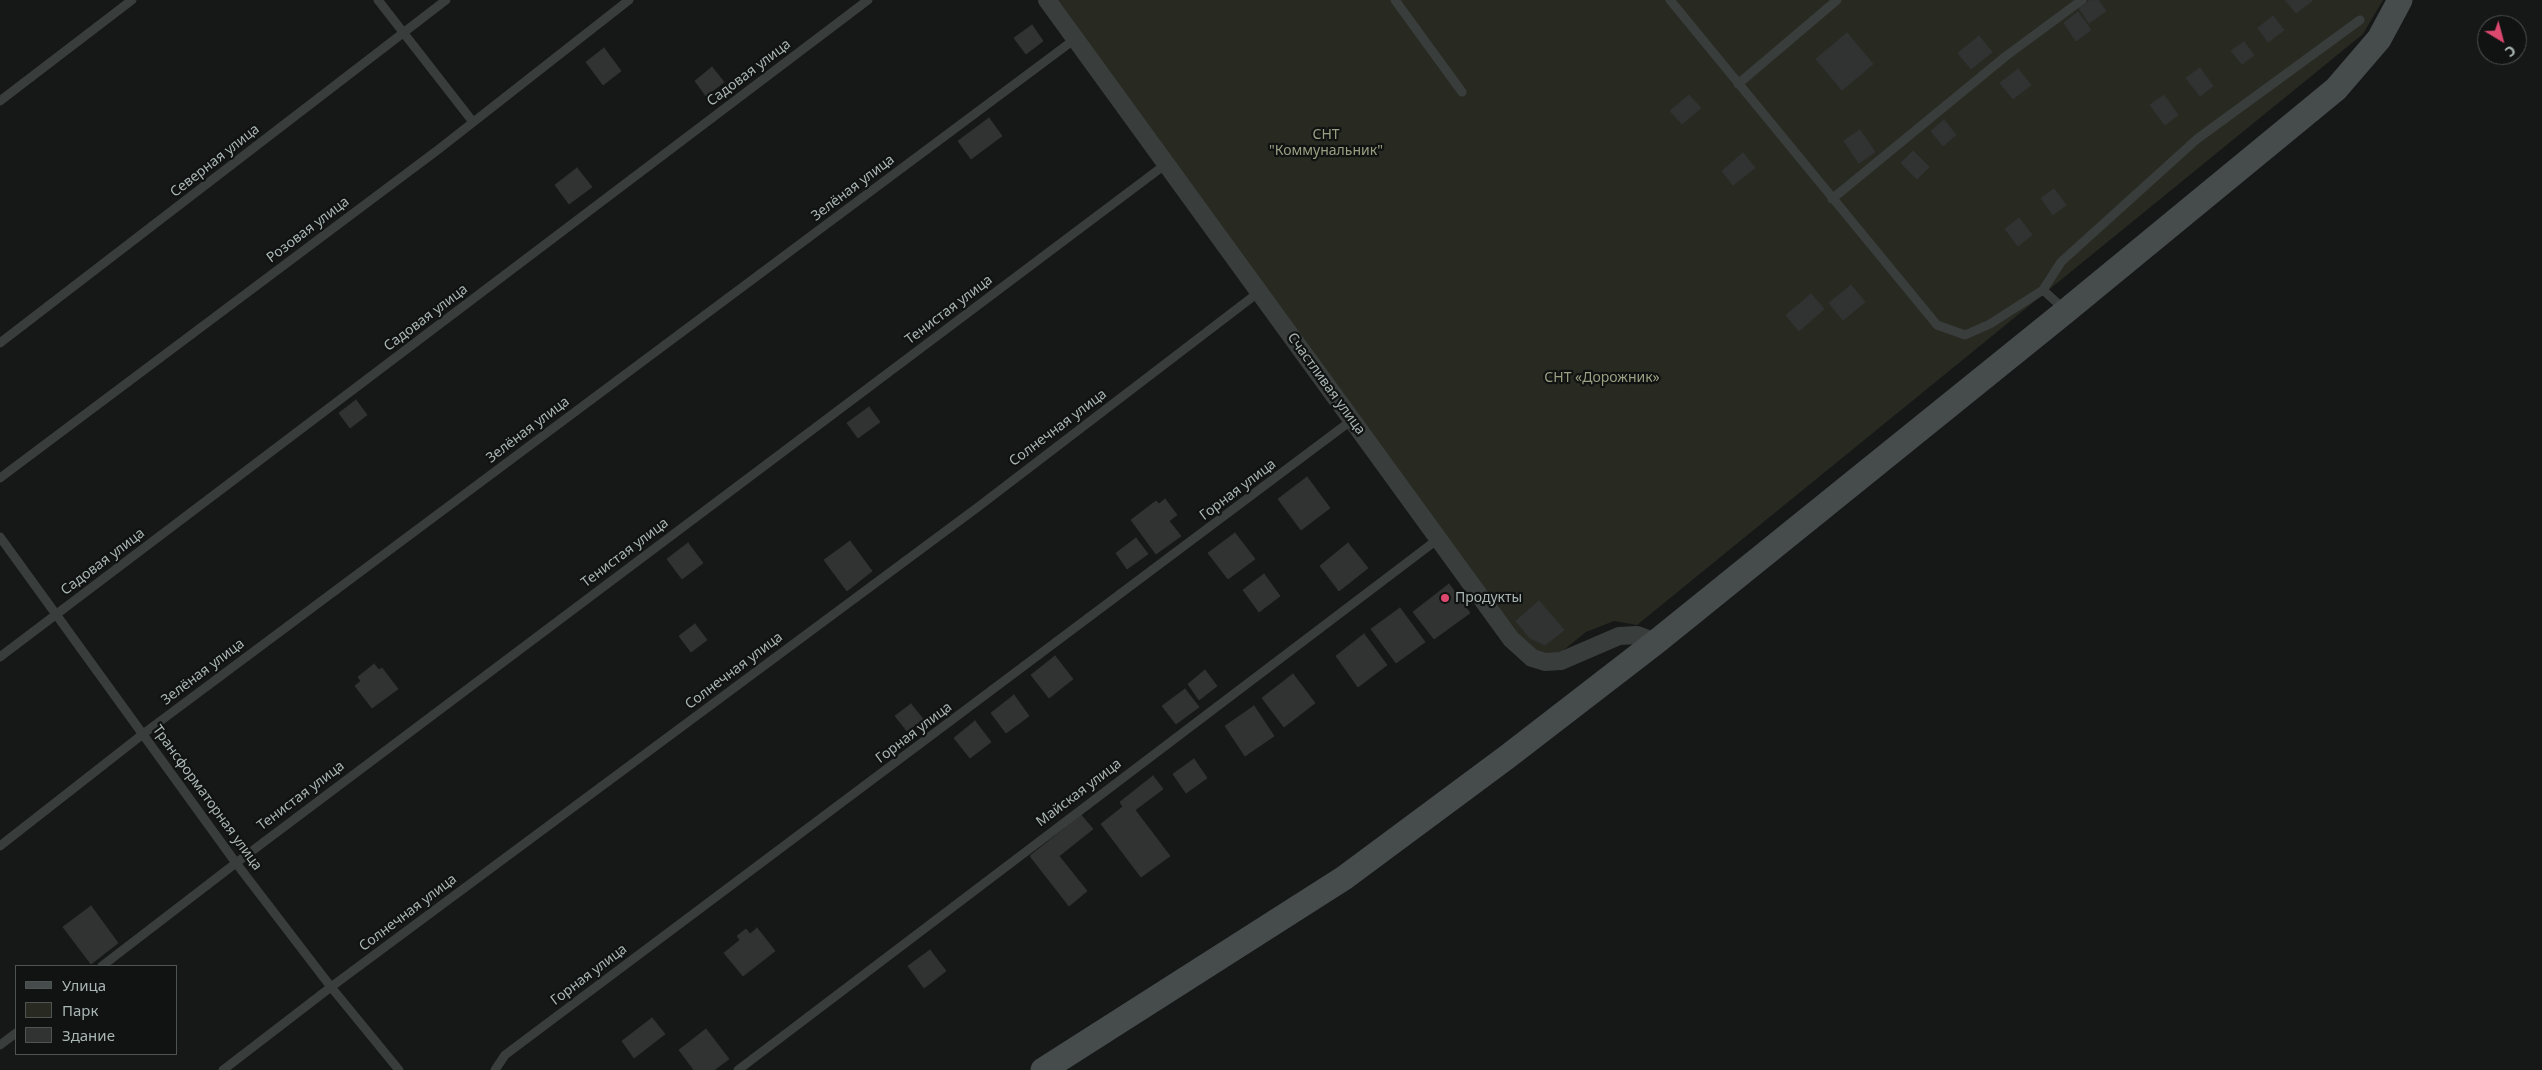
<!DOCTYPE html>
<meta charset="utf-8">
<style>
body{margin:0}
#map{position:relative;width:2542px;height:1070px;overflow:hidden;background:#161717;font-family:"Noto Sans",sans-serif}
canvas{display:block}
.legend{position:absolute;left:15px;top:965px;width:162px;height:90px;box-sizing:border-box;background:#111212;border:1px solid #4e5452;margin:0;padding:6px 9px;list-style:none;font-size:15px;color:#a9b6b3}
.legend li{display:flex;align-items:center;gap:10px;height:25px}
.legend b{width:25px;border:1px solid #4e5452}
.north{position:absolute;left:2477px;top:15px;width:50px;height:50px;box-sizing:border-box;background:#111212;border:1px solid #4e5452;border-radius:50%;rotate:143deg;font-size:14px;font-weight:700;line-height:20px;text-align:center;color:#a9b6b3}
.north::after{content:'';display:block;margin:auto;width:18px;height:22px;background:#dd486f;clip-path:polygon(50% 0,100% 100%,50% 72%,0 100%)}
</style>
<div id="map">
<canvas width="2542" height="1070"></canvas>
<ul class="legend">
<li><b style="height:6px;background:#454c4b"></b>Улица</li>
<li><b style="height:14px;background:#282a22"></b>Парк</li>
<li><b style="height:14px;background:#313333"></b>Здание</li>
</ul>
<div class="north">С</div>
</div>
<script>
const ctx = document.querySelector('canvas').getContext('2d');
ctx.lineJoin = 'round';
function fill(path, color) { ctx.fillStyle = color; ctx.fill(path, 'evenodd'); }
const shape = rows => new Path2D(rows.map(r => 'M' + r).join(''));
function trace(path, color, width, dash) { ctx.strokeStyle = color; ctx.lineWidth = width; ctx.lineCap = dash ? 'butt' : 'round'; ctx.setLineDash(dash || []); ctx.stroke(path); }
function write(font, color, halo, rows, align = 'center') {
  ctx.font = font + ' "Noto Sans",sans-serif'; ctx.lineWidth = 4.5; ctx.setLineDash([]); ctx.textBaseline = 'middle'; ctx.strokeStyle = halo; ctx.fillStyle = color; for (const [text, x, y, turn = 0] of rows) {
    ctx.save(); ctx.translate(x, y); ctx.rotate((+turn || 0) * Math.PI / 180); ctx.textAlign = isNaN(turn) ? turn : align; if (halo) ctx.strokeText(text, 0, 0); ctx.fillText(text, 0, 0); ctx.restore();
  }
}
fill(shape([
 [1047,0,2383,0,2363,34,1637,625,1614,621,1586,632,1560,653,1540,656,1514,632]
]), '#282a22');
const building = shape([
 [2090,0,2098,0,2106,11,2089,23,2079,8,2090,0],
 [2285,0,2311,0,2312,1,2296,13,2285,0],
 [2078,12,2091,30,2076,41,2064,23,2078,12],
 [2273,16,2284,30,2268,42,2258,28,2273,16],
 [1032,25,1043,41,1026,54,1014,38,1032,25],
 [1847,33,1873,64,1842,90,1816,59,1847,33],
 [1979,36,1992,52,1971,69,1958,53,1979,36],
 [2244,42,2254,55,2242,64,2231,51,2244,42],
 [604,48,621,71,603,85,586,62,604,48],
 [712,67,724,82,706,96,695,81,712,67],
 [2200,68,2213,86,2200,96,2186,78,2200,68],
 [2018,69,2031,85,2013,99,2000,83,2018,69],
 [1689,95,1701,108,1682,124,1670,111,1689,95],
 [2164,95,2178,115,2165,125,2150,105,2164,95],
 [989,118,1002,136,971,159,958,141,989,118],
 [1944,120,1956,135,1943,146,1931,131,1944,120],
 [1860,130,1875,152,1859,163,1844,141,1860,130],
 [1913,151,1929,167,1917,179,1901,163,1913,151],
 [1743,153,1755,168,1733,185,1722,171,1743,153],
 [577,168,592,187,569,204,555,185,577,168],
 [2054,189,2066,205,2053,215,2041,198,2054,189],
 [2019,218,2032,235,2018,246,2005,229,2019,218],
 [1851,285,1865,302,1843,320,1829,303,1851,285],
 [1811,294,1824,309,1799,331,1786,315,1811,294],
 [356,400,367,415,350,428,339,413,356,400],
 [869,407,880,422,858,438,847,423,869,407],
 [1307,477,1330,508,1301,530,1278,499,1307,477],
 [1165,499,1177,515,1169,521,1181,536,1156,554,1131,520,1156,501,1159,504,1165,499],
 [1235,533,1255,559,1228,579,1208,553,1235,533],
 [1136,538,1148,554,1127,569,1116,553,1136,538],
 [850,541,872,571,847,591,824,560,850,541],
 [688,543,703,563,682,579,667,559,688,543],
 [1348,543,1368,568,1339,591,1320,566,1348,543],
 [1264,574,1280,596,1259,612,1243,590,1264,574],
 [1449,584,1470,613,1434,639,1413,612,1449,584],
 [1539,601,1564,630,1545,645,1530,638,1516,621,1539,601],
 [1400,608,1425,642,1396,663,1371,629,1400,608],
 [695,624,707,640,691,652,679,636,695,624],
 [1364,634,1387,665,1358,687,1336,656,1364,634],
 [1055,656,1073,679,1049,698,1031,675,1055,656],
 [374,664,379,670,382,668,398,689,372,708,355,686,361,681,358,677,374,664],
 [1205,670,1217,686,1199,700,1188,684,1205,670],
 [1293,674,1315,703,1284,727,1262,698,1293,674],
 [1185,689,1199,707,1176,724,1162,706,1185,689],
 [1014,695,1029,716,1006,733,991,713,1014,695],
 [911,704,923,719,907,731,895,716,911,704],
 [1254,706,1274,736,1245,756,1225,726,1254,706],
 [975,721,991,742,970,758,954,738,975,721],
 [1194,759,1207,778,1186,793,1173,774,1194,759],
 [1153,776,1163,789,1135,810,1129,802,1123,807,1120,802,1153,776],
 [1129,802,1170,856,1141,877,1101,824,1129,802],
 [1081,815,1093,829,1059,856,1087,891,1069,906,1030,856,1081,815],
 [91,906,118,943,91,964,63,927,91,906],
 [757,928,775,951,743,976,724,953,740,940,737,936,746,929,750,934,757,928],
 [930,950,946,971,924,988,908,966,930,950],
 [652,1018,665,1034,634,1058,622,1041,652,1018],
 [706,1029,729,1059,714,1070,694,1070,679,1050,706,1029]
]);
fill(building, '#313333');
trace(building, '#303333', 1);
trace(shape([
 [378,0,473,122],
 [1395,0,1462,92],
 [1670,0,1937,325,1965,335,1990,324,2043,290,2064,309],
 [1738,84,1837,0],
 [0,101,132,0],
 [1832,199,2006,56,2082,0],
 [2043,290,2061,262,2197,139,2360,20],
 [0,343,446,0],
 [0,478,439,149,629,0],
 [0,537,236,863,331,987,399,1070],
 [0,657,868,0],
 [0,846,143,734,1075,39],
 [102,966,236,863,1166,164],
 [0,1045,16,1033],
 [223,1070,331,987,978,507,1259,292],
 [495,1070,505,1055,1352,420],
 [738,1070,1438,539]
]), '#393e3d', 9);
trace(shape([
 [1047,0,1511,639,1532,658,1545,662,1561,661,1619,636,1637,635,1656,642]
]), '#393e3d', 18);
trace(shape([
 [1043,1070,1344,878,1507,757,1656,642,2066,311,2336,89,2379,39,2400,0]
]), '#454c4b', 25);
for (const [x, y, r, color] of [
 [1445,598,5,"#dd486f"]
]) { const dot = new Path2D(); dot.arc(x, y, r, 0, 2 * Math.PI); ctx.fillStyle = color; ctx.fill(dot); trace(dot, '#111212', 2); }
write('14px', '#a9b6b3', '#111212', [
 ["Садовая улица",749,73,-37],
 ["Северная улица",215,161,-38],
 ["Зелёная улица",853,188,-37],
 ["Розовая улица",308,230,-37],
 ["Тенистая улица",949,310,-37],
 ["Садовая улица",426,318,-37],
 ["Счастливая улица",1326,384,54],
 ["Солнечная улица",1058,428,-37],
 ["Зелёная улица",528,430,-37],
 ["Горная улица",1238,490,-37],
 ["Тенистая улица",625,553,-37],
 ["Садовая улица",103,562,-37],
 ["Солнечная улица",734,671,-37],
 ["Зелёная улица",203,672,-37],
 ["Горная улица",914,733,-37],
 ["Майская улица",1079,793,-37],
 ["Тенистая улица",301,796,-37],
 ["Трансформаторная улица",207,798,54],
 ["Солнечная улица",408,913,-37],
 ["Горная улица",589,975,-37]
]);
write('14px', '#9b9f82', '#111212', [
 ["СНТ",1326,135],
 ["\"Коммунальник\"",1326,151],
 ["СНТ «Дорожник»",1602,378]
]);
write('14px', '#a9b6b3', '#111212', [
 ["Продукты",1455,598]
], 'left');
</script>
